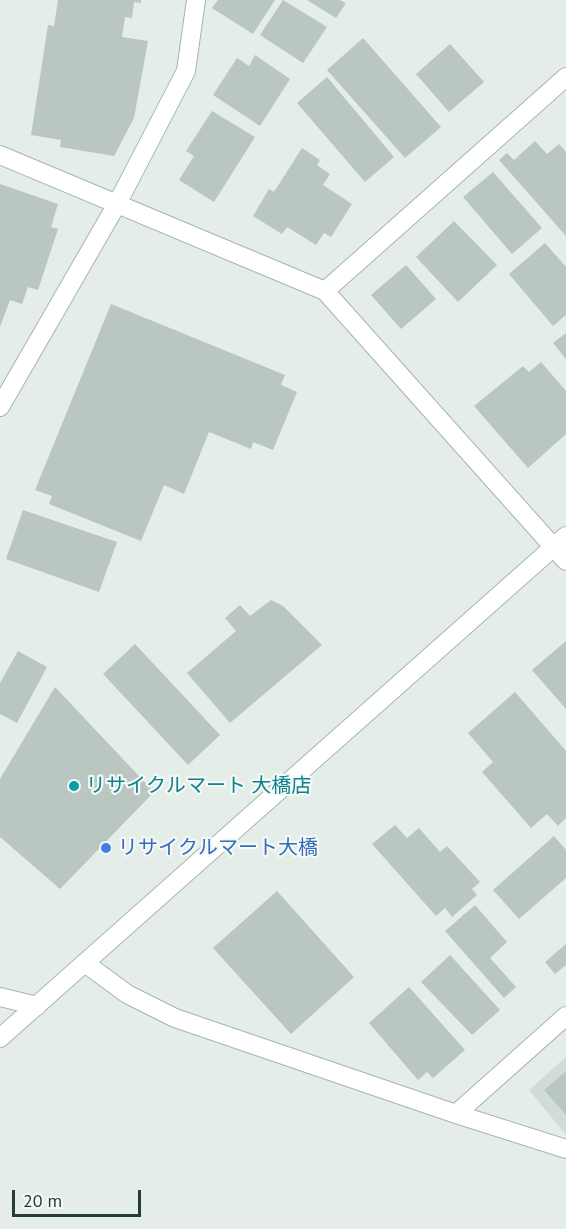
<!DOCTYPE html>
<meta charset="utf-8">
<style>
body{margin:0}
#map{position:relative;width:566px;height:1229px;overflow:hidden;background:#e4ede8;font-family:"PT Sans",sans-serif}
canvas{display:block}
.scale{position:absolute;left:12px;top:1190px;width:129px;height:27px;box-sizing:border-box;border:3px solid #253d33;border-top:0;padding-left:8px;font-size:18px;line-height:21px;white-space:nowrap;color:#253d33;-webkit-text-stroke:4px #f4f9f6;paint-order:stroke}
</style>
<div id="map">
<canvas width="566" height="1229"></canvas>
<div class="scale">20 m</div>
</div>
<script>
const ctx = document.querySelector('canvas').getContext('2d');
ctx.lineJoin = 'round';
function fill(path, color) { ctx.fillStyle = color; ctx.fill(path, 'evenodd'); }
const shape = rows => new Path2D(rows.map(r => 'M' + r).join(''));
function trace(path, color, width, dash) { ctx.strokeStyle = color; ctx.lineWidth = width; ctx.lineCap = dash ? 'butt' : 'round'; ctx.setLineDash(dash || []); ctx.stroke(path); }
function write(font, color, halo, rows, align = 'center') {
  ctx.font = font + ' "PT Sans","Noto Sans JP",sans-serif'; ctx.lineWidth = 4.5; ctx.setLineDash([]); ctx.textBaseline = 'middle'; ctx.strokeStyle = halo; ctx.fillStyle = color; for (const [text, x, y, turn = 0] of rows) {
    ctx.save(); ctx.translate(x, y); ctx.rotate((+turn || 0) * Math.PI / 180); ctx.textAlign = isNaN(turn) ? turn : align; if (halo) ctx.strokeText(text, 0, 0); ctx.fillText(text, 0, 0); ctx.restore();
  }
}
fill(shape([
 [566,1057,566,1135,529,1090]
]), '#d2dcd6');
fill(shape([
 [58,0,141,0,141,3,134,2,132,18,125,17,122,37,148,41,134,118,114,156,60,147,61,140,31,135,48,25,54,26],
 [218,0,275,0,253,34,212,8],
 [283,0,327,27,303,63,260,35],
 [307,0,340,0,346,3,336,18],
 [363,38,441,127,405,158,327,70],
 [450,44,484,82,449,112,416,74],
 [255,55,290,79,260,126,213,95,237,58,249,66],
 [327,77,394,157,365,182,297,103],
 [212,111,255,137,214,202,179,180,194,156,186,151],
 [535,141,547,154,559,144,566,152,566,236,499,160,507,153,514,160],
 [302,148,320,160,317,165,330,174,323,185,352,204,331,237,324,233,316,245,287,227,282,234,253,216,269,189,274,192],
 [493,172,542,228,512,254,463,197],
 [0,184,58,204,51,227,58,229,38,290,28,287,22,304,10,300,0,327],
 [454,221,497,265,458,302,416,257],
 [545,243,566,267,566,315,553,326,509,274],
 [406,265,436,299,401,329,371,295],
 [111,304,285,375,281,385,297,392,273,450,253,442,251,449,209,432,184,494,164,485,141,541,49,504,52,496,35,490],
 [566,333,566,359,553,343],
 [541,362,566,391,566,434,528,468,474,406,523,366,529,372],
 [23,510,117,542,99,592,6,559],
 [271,600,283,606,322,645,230,723,187,673,236,631,225,618,240,605,250,616],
 [566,641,566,709,532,670],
 [135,644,220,735,188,765,103,674],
 [18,651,47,667,17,723,0,714,0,683],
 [55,687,154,792,60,889,0,837,0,779],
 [515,692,566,751,566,818,558,826,547,814,531,828,482,772,493,762,468,733],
 [395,825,407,838,419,828,440,852,447,846,480,882,472,889,477,895,452,917,445,908,436,916,372,844],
 [554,836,566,850,566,878,519,919,493,890],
 [277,891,354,977,291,1034,213,948],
 [475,905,507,942,490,958,516,987,504,998,445,931],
 [566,944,566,965,555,974,545,962],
 [450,955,500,1010,472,1035,421,982],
 [409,987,465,1050,433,1078,427,1072,418,1080,369,1023],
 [566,1071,566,1115,544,1090]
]), '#b9c7c0');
const minor = shape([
 [0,155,325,291,566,561],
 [325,291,566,77],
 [0,407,117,204,186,71,196,0],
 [85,963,127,994,175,1018,456,1114,566,1149],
 [0,997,37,1006],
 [456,1114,566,1016]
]);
const tertiary = shape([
 [0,1038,566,536]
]);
trace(minor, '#a7b5ae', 20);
trace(tertiary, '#a7b5ae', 20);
trace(minor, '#fff', 18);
trace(tertiary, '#fff', 18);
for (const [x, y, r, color] of [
 [74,786,6,"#0f9aa8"],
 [106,848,6,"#3f7fe0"]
]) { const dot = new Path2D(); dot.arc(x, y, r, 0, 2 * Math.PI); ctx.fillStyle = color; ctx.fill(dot); trace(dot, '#f4f9f6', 2); }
write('20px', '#0d838f', '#f4f9f6', [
 ["リサイクルマート 大橋店",86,786]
], 'left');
write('20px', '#366cbe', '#f4f9f6', [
 ["リサイクルマート大橋",118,848]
], 'left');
</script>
